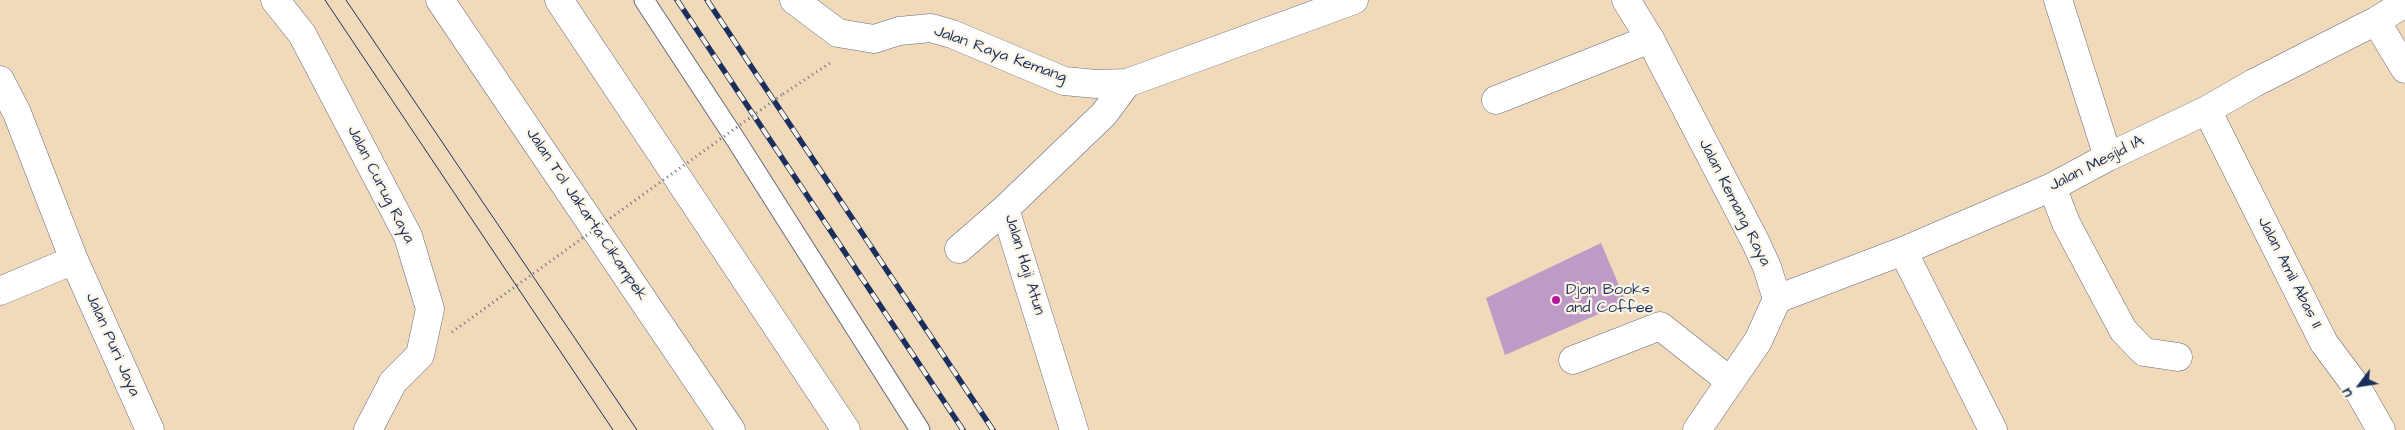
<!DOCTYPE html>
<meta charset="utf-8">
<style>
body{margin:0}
#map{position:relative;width:2405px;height:430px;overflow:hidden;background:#f1daba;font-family:"Architects Daughter",sans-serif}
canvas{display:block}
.north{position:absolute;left:2335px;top:360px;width:50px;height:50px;-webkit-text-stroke:4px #fcf5e5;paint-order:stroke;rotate:239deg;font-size:14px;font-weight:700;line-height:20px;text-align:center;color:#1b2f5e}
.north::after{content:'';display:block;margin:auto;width:18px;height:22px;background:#1b2f5e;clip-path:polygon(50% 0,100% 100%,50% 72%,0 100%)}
</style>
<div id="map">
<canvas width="2405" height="430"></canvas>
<div class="north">U</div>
</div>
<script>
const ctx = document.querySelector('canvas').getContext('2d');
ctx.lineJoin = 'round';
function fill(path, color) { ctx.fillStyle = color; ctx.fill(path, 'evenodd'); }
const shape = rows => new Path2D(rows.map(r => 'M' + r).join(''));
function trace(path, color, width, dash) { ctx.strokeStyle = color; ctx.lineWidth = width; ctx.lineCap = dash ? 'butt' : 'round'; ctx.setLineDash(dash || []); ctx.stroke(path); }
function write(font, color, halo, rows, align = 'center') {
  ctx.font = font + ' "Architects Daughter",sans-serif'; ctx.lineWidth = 4.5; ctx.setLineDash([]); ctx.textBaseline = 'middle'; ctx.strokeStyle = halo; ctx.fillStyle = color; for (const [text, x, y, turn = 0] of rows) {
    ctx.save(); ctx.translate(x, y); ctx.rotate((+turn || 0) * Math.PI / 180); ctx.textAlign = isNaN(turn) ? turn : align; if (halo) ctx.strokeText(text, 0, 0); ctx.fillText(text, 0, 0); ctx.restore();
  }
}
fill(shape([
 [1601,243,1626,302,1505,355,1486,298]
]), '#be9bc6');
const service = shape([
 [644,0,736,140,920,430]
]);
const minor = shape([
 [2058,0,2108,157],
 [2376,21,2405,69],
 [0,80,17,113,74,260,150,430],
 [1496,100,1650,39],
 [2207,110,2324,343,2356,386,2381,430],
 [2052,187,2066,223,2123,330,2144,352,2178,357],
 [1005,209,1074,430],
 [959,249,1005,209,1104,114,1127,83],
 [1903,251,1993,430],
 [0,291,74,260],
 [1777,299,1903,251,2052,187,2108,157,2207,110,2254,83,2376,21,2405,3],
 [1573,360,1660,326,1730,381]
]);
const tertiary = shape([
 [275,0,302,34,408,236,430,309,420,355,393,382,368,430],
 [794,0,838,33,874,39,899,31,931,28,952,34,1064,81,1096,84,1127,83,1354,0],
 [1626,0,1650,39,1756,243,1767,267,1777,299,1758,341,1697,430]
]);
const motorway = shape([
 [440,0,731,430],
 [559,0,846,430]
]);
trace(service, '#666b7e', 21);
trace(minor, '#666b7e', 29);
trace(tertiary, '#666b7e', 29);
trace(motorway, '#666b7e', 29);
trace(shape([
 [783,94,830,63]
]), '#666b7e', 3, [1, 4]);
trace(service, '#fff', 19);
trace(minor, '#fff', 28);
trace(tertiary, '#fff', 28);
trace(motorway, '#fff', 28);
trace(shape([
 [325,0,613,430],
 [346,0,637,430]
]), '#1b2f5e', 1);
const rail = shape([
 [677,0,963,430],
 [707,0,993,430]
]);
trace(rail, '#1b2f5e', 5.5);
trace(rail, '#fcf5e5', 4, [11]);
trace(shape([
 [452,332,783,94]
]), '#666b7e', 3, [1, 4]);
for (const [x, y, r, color] of [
 [1556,300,5,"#b5179e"]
]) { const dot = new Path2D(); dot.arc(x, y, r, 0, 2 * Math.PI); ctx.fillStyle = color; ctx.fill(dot); trace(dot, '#fcf5e5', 2); }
write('16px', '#1b2f5e', '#fcf5e5', [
 ["Jalan Raya Kemang",1000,55,20],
 ["Jalan Mesjid 1A",2097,164,-27],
 ["Jalan Curug Raya",380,185,63],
 ["Jalan Kemang Raya",1734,203,63],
 ["Jalan Tol Jakarta–Cikampek",586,215,56],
 ["Jalan Haji Atun",1024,265,73],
 ["Jalan Amil Abas II",2289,273,63],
 ["Jalan Puri Jaya",112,345,66]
]);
write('16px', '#1b2f5e', '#fcf5e5', [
 ["Djon Books",1566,291],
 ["and Coffee",1566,309]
], 'left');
</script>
